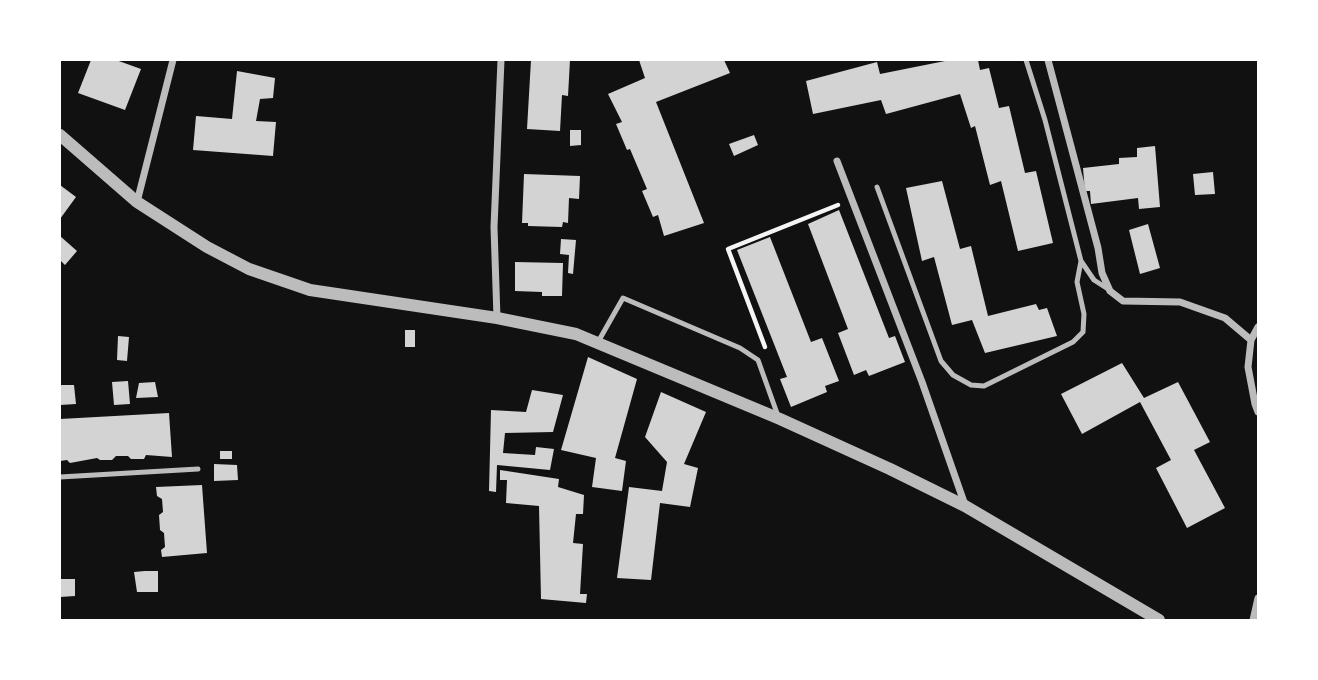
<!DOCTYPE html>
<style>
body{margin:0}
#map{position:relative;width:1318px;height:680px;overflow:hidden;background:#111;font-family:"Nunito Sans",sans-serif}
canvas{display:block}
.frame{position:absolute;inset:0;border:61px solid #fff;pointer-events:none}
</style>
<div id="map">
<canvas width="1318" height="680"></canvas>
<div class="frame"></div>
</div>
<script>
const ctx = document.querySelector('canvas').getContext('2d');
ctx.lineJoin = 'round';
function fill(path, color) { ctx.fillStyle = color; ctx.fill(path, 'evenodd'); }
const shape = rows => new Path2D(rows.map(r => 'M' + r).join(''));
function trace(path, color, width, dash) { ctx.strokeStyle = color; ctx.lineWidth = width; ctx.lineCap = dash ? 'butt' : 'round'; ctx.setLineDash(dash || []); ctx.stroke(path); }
fill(shape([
 [91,60,116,60,141,69,125,110,78,93],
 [531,60,570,60,568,96,562,95,560,131,527,129],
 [639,60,724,60,730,73,656,102,704,223,664,236,658,215,653,217,642,191,647,189,630,149,627,150,616,124,622,122,608,94,645,78],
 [950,60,978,60,980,70,989,68,999,108,1009,106,1025,173,1036,171,1053,243,1018,251,1001,181,990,185,975,126,971,128,960,94,886,114,881,100,813,114,806,81,877,62,880,74],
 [237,71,275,78,273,98,260,99,256,121,276,122,273,156,193,150,196,116,232,119],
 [570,130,581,130,581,145,570,146],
 [754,135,758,145,734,156,729,144],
 [1155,146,1160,207,1139,209,1138,198,1091,204,1090,191,1085,191,1083,168,1119,164,1119,158,1137,157,1137,148],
 [1213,172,1215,194,1195,195,1193,174],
 [524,174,580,176,579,199,569,198,568,223,563,222,562,227,528,226,528,223,522,223],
 [942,181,960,249,971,246,988,316,1036,304,1039,310,1047,308,1057,336,985,353,972,320,952,325,934,257,922,261,906,188],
 [60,185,76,197,60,219],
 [839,210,889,338,895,336,905,362,869,376,866,370,854,375,838,333,848,329,808,224],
 [1148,224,1160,268,1140,274,1129,230],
 [60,236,77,251,65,265,60,260],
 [770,237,811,342,822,338,839,381,825,386,827,392,791,407,780,379,787,377,737,250],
 [561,239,576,240,573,274,568,273,569,255,560,254],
 [515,262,563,263,562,296,542,296,542,292,515,291],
 [405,330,415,330,415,347,405,347],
 [118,336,129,337,127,361,117,360],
 [588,357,637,379,615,458,626,461,622,491,592,487,596,458,561,450],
 [1122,363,1144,398,1178,382,1210,442,1194,450,1225,508,1187,528,1156,468,1171,460,1140,402,1082,434,1061,394],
 [128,381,130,404,114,405,112,382],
 [155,382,158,397,136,398,139,383],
 [60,385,74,385,76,404,60,405],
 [532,390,563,395,553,432,505,433,503,453,535,455,536,447,554,449,550,470,497,465,496,492,489,491,491,410,526,412],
 [661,392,706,412,684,464,698,468,690,507,660,503,651,580,617,578,629,487,662,491,667,462,645,437],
 [169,413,172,457,146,455,144,459,131,459,128,456,116,456,112,460,100,460,97,458,70,463,67,460,60,461,60,419],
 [220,451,232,451,232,459,220,459],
 [214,464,237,465,238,480,214,481],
 [500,470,559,479,558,487,584,495,583,514,576,514,573,543,583,544,580,594,587,594,586,603,541,599,539,506,506,503,507,480,500,480],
 [202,485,207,553,162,557,161,550,165,547,164,533,160,530,159,515,163,512,162,499,157,496,156,487],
 [145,571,158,571,158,592,137,592,134,572],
 [60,579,75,579,75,596,60,597]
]), '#d3d3d3');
trace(shape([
 [765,347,728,249,838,205]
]), '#f5f5f5', 4.5);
trace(shape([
 [1026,60,1045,120,1081,261,1094,280,1108,289],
 [877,187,941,361,953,375,971,385,984,386,1073,342,1083,332,1084,314,1077,282,1081,261],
 [598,342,623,298,740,348,758,360,778,416],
 [60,477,198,469]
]), '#bcbcbc', 5);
trace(shape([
 [1048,60,1098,248,1102,273,1110,291,1123,301,1180,302,1225,318,1251,340,1248,367,1255,404,1258,412],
 [837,161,922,382,965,505],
 [137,202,173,60],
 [497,318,494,227,501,60],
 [1251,340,1258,327],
 [1253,620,1258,598]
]), '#bcbcbc', 7);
trace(shape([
 [60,135,137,202,207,247,249,269,310,290,497,318,576,334,780,419,890,469,965,506,1159,620]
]), '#bcbcbc', 12);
</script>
